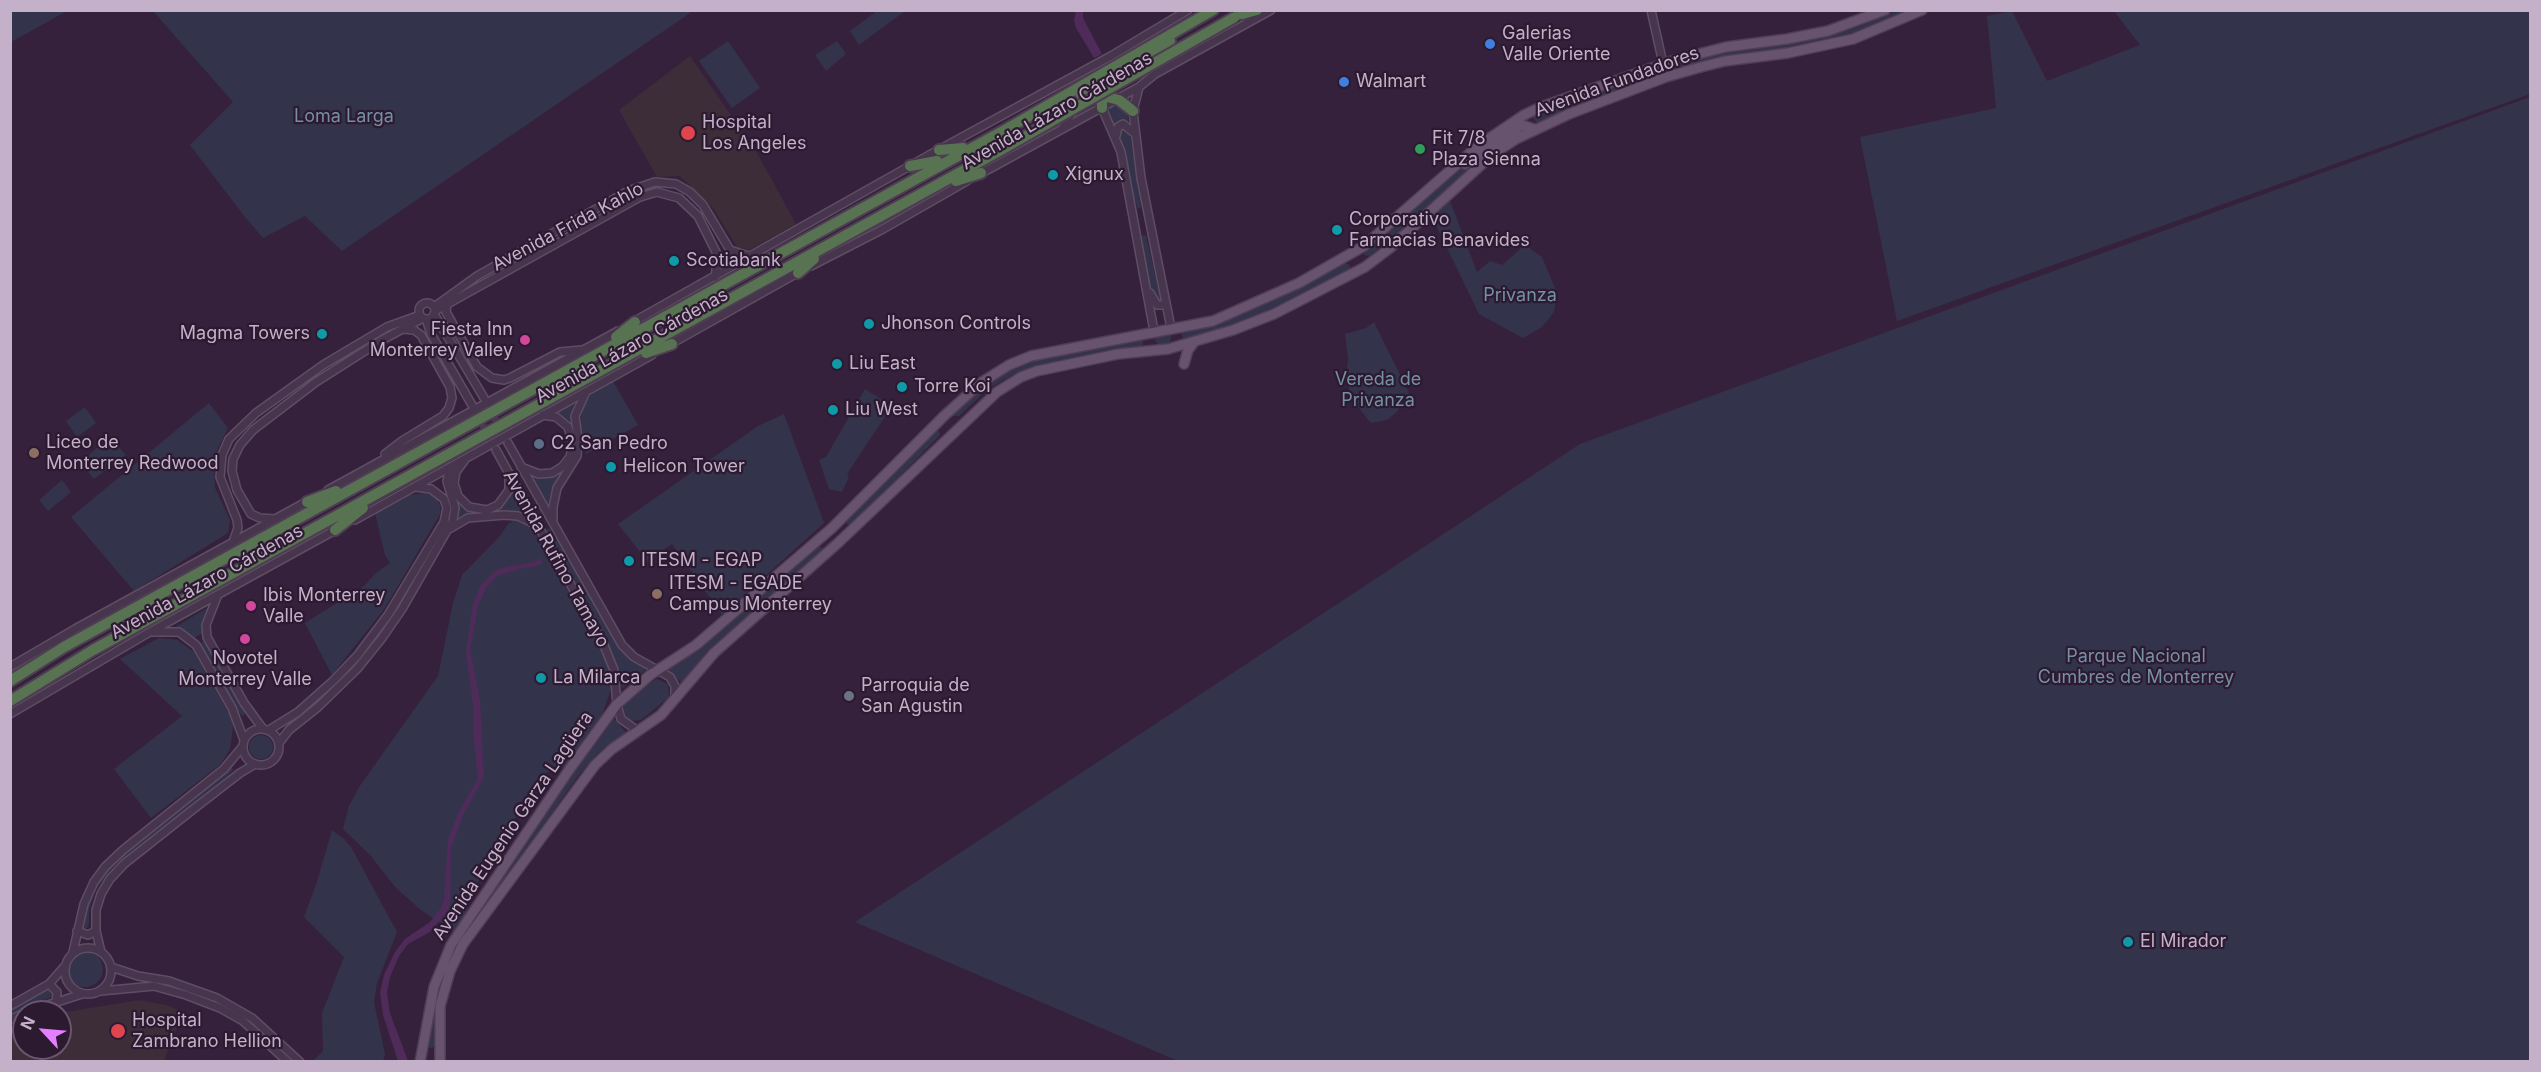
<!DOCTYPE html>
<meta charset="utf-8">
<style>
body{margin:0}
#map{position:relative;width:2541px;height:1072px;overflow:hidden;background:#36213c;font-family:Inter,sans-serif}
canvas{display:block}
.frame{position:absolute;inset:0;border:12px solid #c4b0c8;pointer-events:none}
.north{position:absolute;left:12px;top:1000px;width:60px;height:60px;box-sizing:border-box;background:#2c1a31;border:2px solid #69566d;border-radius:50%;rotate:296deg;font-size:16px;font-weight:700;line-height:24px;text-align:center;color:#c4b0c8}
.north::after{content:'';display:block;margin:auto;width:21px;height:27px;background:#e57ffe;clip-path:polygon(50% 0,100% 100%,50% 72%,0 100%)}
</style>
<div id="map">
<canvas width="2541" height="1072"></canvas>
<div class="frame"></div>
<div class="north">N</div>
</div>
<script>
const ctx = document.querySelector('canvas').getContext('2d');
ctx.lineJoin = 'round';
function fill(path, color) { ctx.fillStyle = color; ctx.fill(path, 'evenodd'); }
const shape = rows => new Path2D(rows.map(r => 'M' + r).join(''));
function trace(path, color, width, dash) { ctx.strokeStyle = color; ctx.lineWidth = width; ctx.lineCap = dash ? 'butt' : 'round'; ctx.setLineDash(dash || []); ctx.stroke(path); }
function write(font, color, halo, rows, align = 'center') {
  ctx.font = font + ' Inter,sans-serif'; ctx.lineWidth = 4.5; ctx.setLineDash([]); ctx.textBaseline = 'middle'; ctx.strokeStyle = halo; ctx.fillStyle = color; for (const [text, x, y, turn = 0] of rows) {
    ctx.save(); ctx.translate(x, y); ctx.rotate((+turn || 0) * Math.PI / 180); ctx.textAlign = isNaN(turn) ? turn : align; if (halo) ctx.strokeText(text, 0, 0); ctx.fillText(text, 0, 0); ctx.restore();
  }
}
fill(shape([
 [690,56,757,153,796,224,749,250,737,247,713,208,680,176,657,177,619,110],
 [139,1000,166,1005,183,1012,164,1061,11,1061,11,1037,24,1028,24,1048,60,1048,60,1013]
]), '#3d2d38');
fill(shape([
 [11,10,67,10,67,11,11,42],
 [878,10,905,11,859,45,850,31],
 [153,11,693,11,342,251,305,216,263,238,245,217,190,145,233,102],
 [1896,11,1913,11,1839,40,1673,70,1674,68,1722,51,1819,39,1858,27],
 [2012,11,2047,81,2140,45,2114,11,2530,11,2530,94,1897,321,1860,137,1996,108,1987,16],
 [728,41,760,88,732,108,699,61],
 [837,41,846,54,826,71,815,55],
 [1654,71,1657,76,1654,79,1537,123,1532,117],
 [2530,97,2530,1061,1178,1061,855,922,1580,444],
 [1125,99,1141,207,1138,209,1104,107],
 [1504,140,1395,236,1369,256,1364,255,1364,250,1383,236,1453,173],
 [1449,198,1477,272,1490,261,1502,265,1525,245,1542,257,1557,293,1554,312,1542,327,1523,338,1479,314,1431,215],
 [1146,235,1161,301,1156,302,1149,283,1139,239,1140,236],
 [1344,263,1350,265,1349,270,1257,316,1240,323,1183,339,1181,330,1243,314],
 [1374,322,1409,393,1397,412,1387,420,1371,423,1354,402,1346,380,1348,358,1345,334,1366,328],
 '1155 338a8 8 0 1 1 16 0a8 8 0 1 1-16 0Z',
 [1143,337,1143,346,1044,364,1014,374,988,389,959,416,952,416,951,413,983,384,1029,359],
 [613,381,638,425,586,454,579,429,583,407,591,394],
 [865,389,892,406,847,474,849,477,842,492,829,489,819,460,826,457],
 [575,402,571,416,571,427,554,413],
 [209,403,228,428,218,448,214,463,215,488,230,520,228,533,134,591,71,517],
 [85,407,96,423,77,437,66,421],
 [784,414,824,523,722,615,672,544,648,562,618,524,758,426],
 [936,429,940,433,939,436,852,525,847,524,846,520],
 [110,437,126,455,94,479,80,462],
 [566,468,552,488,548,504,532,476,556,474],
 [62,480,71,492,48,511,39,500],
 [510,488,526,515,508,511,467,514,458,517,454,498,463,507,474,512,489,510],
 [424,493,431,494,438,500,441,509,440,514,385,608,332,675,305,623,364,586,376,573,390,563,385,555,375,513,410,495],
 [516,519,532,528,605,657,610,671,611,689,601,718,567,766,546,773,504,835,504,842,468,897,468,911,453,932,421,910,396,888,370,855,343,829,349,806,359,787,438,676,453,603,462,575,499,537,508,524],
 [549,528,564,550,619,648,635,662,649,667,622,689,619,671,612,652,558,555,546,530],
 [817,546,823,548,822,553,708,650,682,683,667,669,687,657],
 [209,607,204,615,203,633,194,638,181,630,172,629],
 [159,638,177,640,194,652,232,719,233,728,230,749,221,764,151,818,114,769,182,716,120,659],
 [202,641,207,642,245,713,244,716,240,714,200,645],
 [657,679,668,684,669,697,641,720,631,721,626,717,623,707,626,701,638,689],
 [614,718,627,734,597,754,578,776,455,951,438,993,434,1017,434,1047,430,1048,427,1047,435,992,452,949,547,808],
 '249 747a12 12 0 1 1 24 0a12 12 0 1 1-24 0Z',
 [231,767,233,770,232,772,116,864,95,891,89,911,89,924,87,928,80,928,82,912,93,888,109,866],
 [332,830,344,839,351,847,397,932,377,983,374,1002,385,1054,383,1061,316,1062,314,1060,323,1051,322,1013,344,957,304,917,317,882],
 '67 969a18 18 0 1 1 36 0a18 18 0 1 1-36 0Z',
 [46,987,52,995,49,998,11,1014,11,1008]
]), '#34334c');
fill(shape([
 [1076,11,1083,11,1083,18,1102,54,1094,58,1076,28,1074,21],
 [540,558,543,563,533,567,523,568,497,576,486,588,478,606,470,649,480,701,484,777,463,815,451,848,450,905,447,912,430,932,408,944,399,956,390,977,387,993,390,1013,408,1061,398,1061,383,1015,380,992,384,975,395,952,405,939,430,922,441,908,444,900,448,839,459,812,478,779,473,731,474,712,466,652,473,604,481,585,493,573,501,568,534,562]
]), '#4f2b5a');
trace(shape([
 [484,398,507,441],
 [472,405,496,450]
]), '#4b3651', 7, [7, 3.5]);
const minor = shape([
 [1651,10,1666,77],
 [1139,87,1133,111,1141,178,1171,328],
 [1062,104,1069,107,1072,113,1063,127],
 [1102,108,1121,152,1154,331],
 [1116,136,1118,127,1123,124,1134,133],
 [980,174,1139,87,1155,74,1271,10],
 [811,266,883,229,967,181],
 [1150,293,1157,305,1165,305],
 '419 311a8 8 0 1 1 16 0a8 8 0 1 1-16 0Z',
 [447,304,446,312,477,367,492,378,504,380,510,378,560,352,582,350],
 [434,307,477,276,544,238,628,191,655,182,676,184,690,192,703,205,730,250,752,257],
 [435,311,640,197,657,192,679,198,698,216,718,256,715,277],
 [434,314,484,398],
 [426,319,431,334,472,405],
 [633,322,931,154,1111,56,1188,10],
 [669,345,801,271],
 [508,443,622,645,634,657,670,677,675,686,675,697],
 [496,450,603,643,614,670,617,704,621,719,638,731],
 [385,454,402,441,443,416,449,408,452,398,450,387,421,335,414,330,403,329],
 [464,461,456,472,454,483,458,496,469,507,487,510,498,505,509,490,509,476],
 [521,467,539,474,552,473,562,467,570,457,573,443,568,427,556,417,543,415],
 [328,490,618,331],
 [275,519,260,518,251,514,237,490,232,471,233,459,240,445,253,430,316,382,382,340,423,318],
 [355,520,652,355],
 [553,521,553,507,557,488,577,456,578,439,575,416,585,394],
 [451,528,468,518,504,515,518,516,537,525],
 [233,542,238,528,237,520,220,477,222,455,229,439,256,413,323,365,387,327,420,315],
 [217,597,206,625,207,637,244,703,263,729],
 [153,632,179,632,196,645,232,708,244,740],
 [10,667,75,629,308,501],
 [10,714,148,633,337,529],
 '243 747a18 18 0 1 1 36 0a18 18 0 1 1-36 0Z',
 [269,730,298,712,333,681,357,656,388,615,444,522,447,508,444,499,431,489,416,487],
 [279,743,289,730,318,707,357,669,382,638,402,609,453,520,455,508,447,481,450,467],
 [77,931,88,935,96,931],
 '65 971a23 23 0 1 1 46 0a23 23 0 1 1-46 0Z',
 [73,952,84,904,94,882,105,867,123,850,224,769,243,746],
 [101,952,96,931,96,910,101,894,110,879,124,864,196,807,240,773,255,764],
 [111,967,138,976,169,981,217,998,252,1018,300,1062],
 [49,984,57,992,56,1002],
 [101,991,154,986,186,995,220,1008,243,1021,288,1062],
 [10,1006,49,984,64,967],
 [26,1012,82,994],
 [10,1020,24,1013]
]);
const major = shape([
 [1465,164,1522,125,1534,129],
 [1184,364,1188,350,1195,341],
 [420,1062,434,987,451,945,569,770,617,704,650,675,696,645,832,528,945,415,982,382,1009,365,1031,356,1213,321,1299,283,1364,246,1478,146,1524,115,1541,107,1675,60,1726,47,1787,39,1828,31,1885,10],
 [440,1062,440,1006,450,971,463,944,595,765,612,749,661,715,714,653,838,543,997,392,1021,377,1037,371,1118,354,1168,349,1233,330,1274,314,1365,267,1390,248,1493,154,1516,139,1569,114,1666,77,1701,67,1725,61,1788,53,1853,39,1922,10]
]);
const highway = shape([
 [1242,14,1257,10],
 [1094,94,1119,100,1133,111],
 [1081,95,1123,73,1170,41],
 [1102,108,1102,90],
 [939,150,963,148],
 [910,166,937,161],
 [956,181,981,173],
 [798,273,814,259],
 [616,337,635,322],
 [646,353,672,344],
 [307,502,336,491],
 [335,530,363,508],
 [10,681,64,647,1005,130,1213,10],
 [10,701,93,650,1008,146]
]);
trace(minor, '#5f4d64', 10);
trace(major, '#513e55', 12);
trace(highway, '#4f3d54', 14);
trace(minor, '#47354d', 7);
trace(major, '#67536d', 9);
trace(highway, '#587351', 10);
const highwayBridge = shape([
 [1008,146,1235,17]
]);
trace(highwayBridge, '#4f3d54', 14, []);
trace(highwayBridge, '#587351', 10);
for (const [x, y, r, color] of [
 [1490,44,6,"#3f7fe0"],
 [1344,82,6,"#3f7fe0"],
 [688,133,8,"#e0444e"],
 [1420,149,6,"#2e9e5b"],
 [1053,175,6,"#0f9aa8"],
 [1337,230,6,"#0f9aa8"],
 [674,261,6,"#0f9aa8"],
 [869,324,6,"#0f9aa8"],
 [322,334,6,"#0f9aa8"],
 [525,340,6,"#d1479c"],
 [837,364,6,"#0f9aa8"],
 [902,387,6,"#0f9aa8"],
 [833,410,6,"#0f9aa8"],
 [539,444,6,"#5c6f8a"],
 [34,453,6,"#8d6e63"],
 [611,467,6,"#0f9aa8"],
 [629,561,6,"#0f9aa8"],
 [657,594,6,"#8d6e63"],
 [251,606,6,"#d1479c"],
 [245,639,6,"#d1479c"],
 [541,678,6,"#0f9aa8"],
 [849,696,6,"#6b7280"],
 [2128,942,6,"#0f9aa8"],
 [118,1031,8,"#e0444e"]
]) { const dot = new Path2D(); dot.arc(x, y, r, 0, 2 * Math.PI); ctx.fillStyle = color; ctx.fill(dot); trace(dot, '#2c1a31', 2); }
write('18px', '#c4b0c8', '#2c1a31', [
 ["Galerias",1502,34],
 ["Valle Oriente",1502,55],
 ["Walmart",1356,82],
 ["Hospital",702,123],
 ["Los Angeles",702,144],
 ["Fit 7/8",1432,139],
 ["Plaza Sienna",1432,160],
 ["Xignux",1065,175],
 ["Corporativo",1349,220],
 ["Farmacias Benavides",1349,241],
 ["Scotiabank",686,261],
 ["Jhonson Controls",881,324],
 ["Fiesta Inn",513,330,"right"],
 ["Monterrey Valley",513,351,"right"],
 ["Magma Towers",310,334,"right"],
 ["Liu East",849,364],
 ["Torre Koi",914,387],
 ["Liu West",845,410],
 ["Liceo de",46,443],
 ["Monterrey Redwood",46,464],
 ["C2 San Pedro",551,444],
 ["Helicon Tower",623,467],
 ["ITESM - EGAP",641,561],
 ["ITESM - EGADE",669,584],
 ["Campus Monterrey",669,605],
 ["Ibis Monterrey",263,596],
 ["Valle",263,617],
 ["Novotel",245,659,"center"],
 ["Monterrey Valle",245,680,"center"],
 ["La Milarca",553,678],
 ["Parroquia de",861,686],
 ["San Agustin",861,707],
 ["El Mirador",2140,942],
 ["Hospital",132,1021],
 ["Zambrano Hellion",132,1042]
], 'left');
write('18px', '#c4b0c8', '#2c1a31', [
 ["Avenida Fundadores",1617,82,-20],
 ["Avenida Lázaro Cárdenas",1057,111,-30],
 ["Avenida Frida Kahlo",568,227,-28],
 ["Avenida Lázaro Cárdenas",632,346,-29],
 ["Avenida Rufino Tamayo",556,559,61],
 ["Avenida Lázaro Cárdenas",207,582,-29],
 ["Avenida Eugenio Garza Lagüera",513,826,-56]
]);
write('18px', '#7590a5', '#2c1a31', [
 ["Loma Larga",344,117],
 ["Privanza",1520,296],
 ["Vereda de",1378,380],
 ["Privanza",1378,401],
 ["Parque Nacional",2136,657],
 ["Cumbres de Monterrey",2136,678]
]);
</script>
